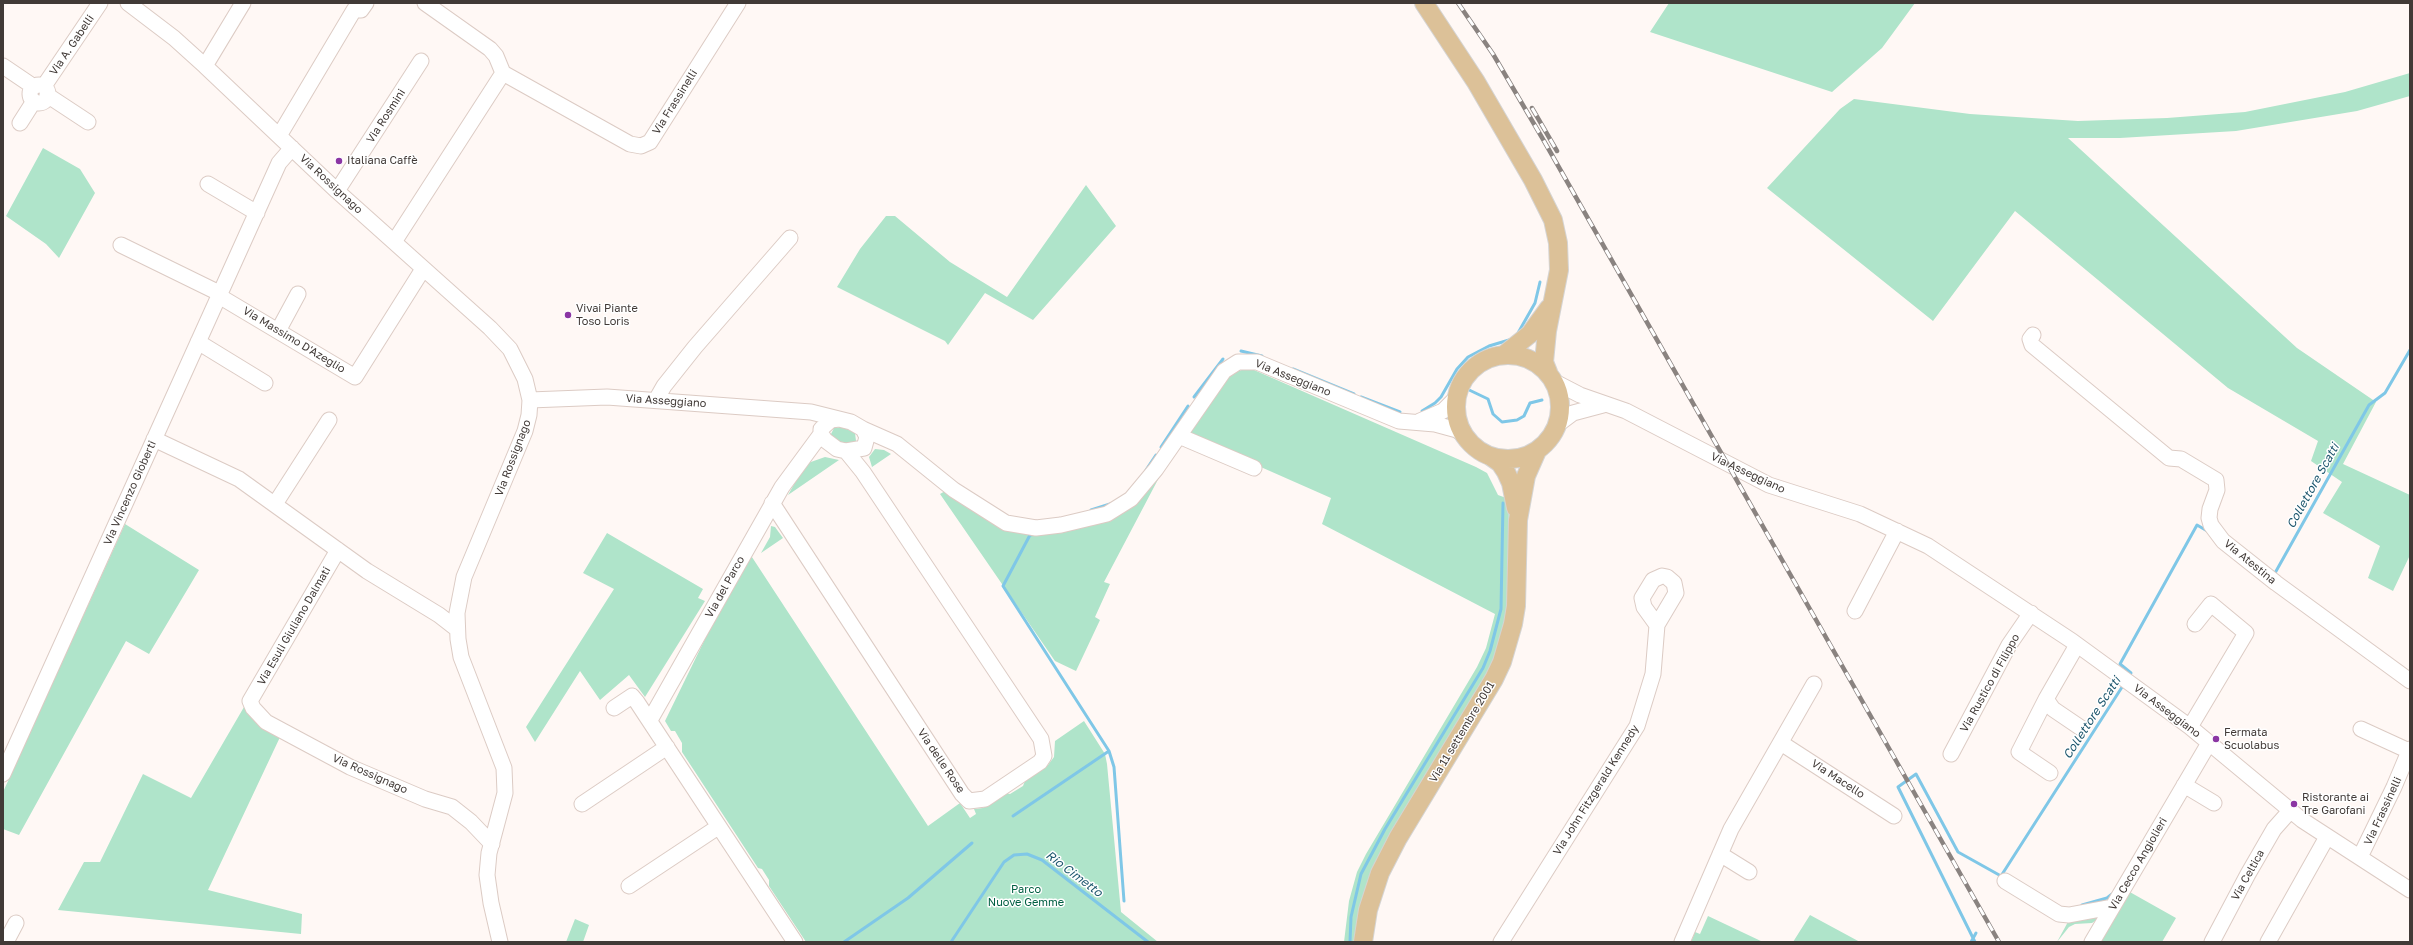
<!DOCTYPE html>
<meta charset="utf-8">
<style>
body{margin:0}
#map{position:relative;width:2413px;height:945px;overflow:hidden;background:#fff8f5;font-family:"Golos Text",sans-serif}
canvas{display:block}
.frame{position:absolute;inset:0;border:4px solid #413a37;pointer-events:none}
</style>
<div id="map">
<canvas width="2413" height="945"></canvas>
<div class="frame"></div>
</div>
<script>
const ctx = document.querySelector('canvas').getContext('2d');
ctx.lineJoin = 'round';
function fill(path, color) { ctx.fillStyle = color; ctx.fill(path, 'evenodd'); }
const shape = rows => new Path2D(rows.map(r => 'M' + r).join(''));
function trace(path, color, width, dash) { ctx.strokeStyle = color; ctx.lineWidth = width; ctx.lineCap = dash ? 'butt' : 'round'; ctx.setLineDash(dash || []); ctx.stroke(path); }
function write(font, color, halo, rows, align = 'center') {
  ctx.font = font + ' "Golos Text",sans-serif'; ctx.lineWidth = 3; ctx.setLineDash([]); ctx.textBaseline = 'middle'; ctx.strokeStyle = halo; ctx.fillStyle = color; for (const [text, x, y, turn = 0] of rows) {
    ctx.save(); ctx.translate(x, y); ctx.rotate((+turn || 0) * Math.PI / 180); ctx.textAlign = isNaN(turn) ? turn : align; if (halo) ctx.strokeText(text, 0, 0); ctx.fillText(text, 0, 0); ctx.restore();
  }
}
fill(shape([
 [1669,3,1915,3,1882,48,1832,92,1650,32],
 [2410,73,2410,96,2357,111,2236,131,2120,138,2068,138,2297,348,2376,402,2343,464,2410,495,2410,555,2393,591,2368,578,2380,546,2323,513,2342,482,2311,461,2318,441,2228,388,2015,211,1933,321,1767,188,1840,109,1854,99,1970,114,2078,121,2167,118,2245,112,2345,92],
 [43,148,80,169,95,193,59,258,46,244,6,216],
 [1086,185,1116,226,1033,320,985,293,948,345,945,341,837,287,860,249,886,216,895,216,950,262,1007,297],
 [1245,369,1254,370,1476,467,1487,473,1498,495,1509,499,1508,607,1495,660,1369,879,1361,901,1356,942,1344,942,1349,901,1357,872,1366,854,1477,667,1486,648,1495,614,1322,524,1331,498,1186,434,1229,374],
 [842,427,855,433,856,441,849,445,841,443,830,436,834,428],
 [875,449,884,450,891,454,872,467,869,457],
 [825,457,839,460,788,495,801,472,808,463],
 [1163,470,1104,582,1110,584,1095,617,1100,620,1076,671,1055,661,940,494,947,490,1026,525,1111,510],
 [125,524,199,570,149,654,126,641,19,835,3,829,3,792],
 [771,526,775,527,783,538,761,553,770,537],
 [607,533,703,589,698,598,705,601,645,697,629,675,600,700,580,671,535,742,526,727,614,589,583,573],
 [748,551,928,826,960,803,970,818,976,814,974,809,983,808,1006,793,1010,794,1023,786,1025,781,1048,765,1054,757,1055,741,1084,721,1105,754,1107,764,1121,912,1158,942,806,942,769,886,769,880,762,869,758,868,682,752,682,743,675,731,671,731,665,721],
 [244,707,281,735,208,890,302,914,301,934,58,910,84,862,100,862,143,774,191,798],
 [2128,891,2176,918,2162,942,2099,942],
 [2097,913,2098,919,2092,923,2075,924,2069,927,2057,942,2069,920],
 [1810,915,1860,942,1793,942],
 [1708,916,1763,942,1691,942,1695,932,1700,934],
 [575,919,589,925,583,942,566,942]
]), '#afe4ca');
trace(shape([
 [1518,333,1535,303,1540,282],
 [1241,351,1262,356],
 [1293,369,1354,394],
 [1465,388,1488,399,1493,414,1502,422,1517,420,1524,416,1530,403,1542,400],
 [1194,397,1223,359],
 [1361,397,1400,412],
 [1422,411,1435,403,1441,397,1457,369,1468,357,1489,346,1509,340],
 [1161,447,1188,406],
 [1146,470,1156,455],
 [1091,510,1110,504],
 [1035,534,1030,535,1003,586,1109,751,1114,767,1124,901],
 [2273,572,2275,573,2369,405,2385,393,2410,350],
 [2128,678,2131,673,2120,664,2197,525,2209,532],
 [1013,816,1109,751],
 [2082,905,2107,898,2112,894],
 [844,942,908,898,972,843],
 [951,942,1004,862,1014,855,1027,854,1042,860,1148,942],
 [1350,942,1351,917,1361,874,1385,829,1483,668,1490,651,1501,609,1503,503],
 [1971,942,1976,933],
 [1975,942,1898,787,1916,774,1958,852,2001,876,2124,684]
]), '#7fc7e7', 3);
const minor = shape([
 [128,3,174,38,205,66,337,191,490,328,510,349,525,379,530,400,529,415,525,431,464,577,457,613,458,639,461,657,504,768,505,793,489,853,487,875,491,903,500,942],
 [425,3,490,49,496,56,503,73],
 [3,66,34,87],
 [205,66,243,3],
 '30 94a9 9 0 1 1 18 0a9 9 0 1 1-18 0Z',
 [44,86,100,3],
 [47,95,88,122],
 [20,123,34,101],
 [279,136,354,10,361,10,366,3],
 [208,184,257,213],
 [337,191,421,61],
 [394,242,503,73,630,144,641,146,650,142,738,3],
 [121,245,215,291,219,296,355,377,423,269],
 [278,331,298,294],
 [2033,335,2030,339,2032,345,2169,458,2181,459,2216,480,2217,490,2210,509,2209,518,2211,525,2223,541,2276,583,2410,681],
 [198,342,265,383],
 [1553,381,1580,395,1626,411,1769,485,1860,514,1928,546,2072,641,2190,727,2302,820,2410,890],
 [530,400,607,397,811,412,839,419],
 [656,400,664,386,695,347,790,238],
 [839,419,851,422,863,429,867,437,864,448,846,451,837,449,825,440,821,434,821,429,831,420,839,419],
 [1420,421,1443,411,1455,399],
 [1557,425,1573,413,1603,405],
 [863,429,897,444,954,490,1006,523,1036,528,1061,525,1107,514,1131,499,1156,469,1224,371,1238,362,1257,362,1399,421,1435,424,1457,430,1464,435],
 [1179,436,1254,468],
 [154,439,239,479,367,571,439,615,457,629],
 [772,503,962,794,969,801,985,799,1040,762,1044,756,1041,739,863,472,846,451],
 [275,504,329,420],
 [338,550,250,701,253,708,266,722,350,767,425,799,452,807,471,822,492,844],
 [1855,611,1897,531],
 [2046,699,2077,645],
 [614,708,632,696,637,702,795,942],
 [650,720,782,487,821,434],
 [2190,727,2246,633,2211,604,2195,624],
 [2361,729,2409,751],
 [1781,743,1894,816],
 [1951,754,2009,645,2031,613],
 [2050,773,2019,752,2046,699,2053,709,2081,728],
 [3,774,279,163,292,148],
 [2184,785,2214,803],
 [582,804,667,747],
 [1720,854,1749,872],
 [2360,857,2394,787,2410,749],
 [2005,881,2059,914,2069,915,2112,907],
 [629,886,718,827],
 [6,942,16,923],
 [1501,942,1637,726,1653,674,1657,625,1676,593,1674,583,1667,577,1662,576,1653,580,1642,598,1644,607,1657,625],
 [1682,942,1731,829,1814,684],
 [2092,942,2209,743],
 [2212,942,2248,874,2274,829,2290,811],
 [2268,942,2327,837]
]);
const major = shape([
 [1424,3,1476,82,1533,180,1553,220,1558,243,1559,270,1547,331,1544,362,1548,372],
 [1505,354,1530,334,1549,308],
 '1456 407a52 52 0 1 1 104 0a52 52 0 1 1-104 0Z',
 [1490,456,1500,463,1506,472,1511,483,1516,508],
 [1363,942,1368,910,1380,873,1398,838,1494,679,1502,662,1513,624,1516,606,1518,520,1526,476,1537,451]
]);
trace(minor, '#dccbc4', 17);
trace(major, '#d5d4d3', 20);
trace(minor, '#fff', 15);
trace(major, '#dcc198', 18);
const rail = shape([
 [1458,3,1493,54,1544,141,1999,942],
 [1532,108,1557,151]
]);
trace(rail, '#8a8380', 4.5);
trace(rail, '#fff', 3, [9]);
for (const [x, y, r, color] of [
 [339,161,4,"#8b36a4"],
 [568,315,4,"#8b36a4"],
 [2216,739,4,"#8b36a4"],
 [2294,804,4,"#8b36a4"]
]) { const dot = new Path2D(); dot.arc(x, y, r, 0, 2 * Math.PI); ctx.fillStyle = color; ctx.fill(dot); trace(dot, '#fff', 1.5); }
write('11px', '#413a37', '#fff', [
 ["Via A. Gabelli",72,45,-56],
 ["Via Frassinelli",675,102,-58],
 ["Via Rosmini",386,116,-57],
 ["Via Rossignago",331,184,43],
 ["Via Massimo D'Azeglio",294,340,31],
 ["Via Asseggiano",1293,378,22],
 ["Via Asseggiano",666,401,4],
 ["Via Rossignago",513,458,-69],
 ["Via Asseggiano",1748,473,25],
 ["Via Vincenzo Gioberti",130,493,-66],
 ["Via Atestina",2250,562,39],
 ["Via del Parco",725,587,-61],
 ["Via Esuli Giuliano Dalmati",294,626,-60],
 ["Via Rustico di Filippo",1990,683,-61],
 ["Via Asseggiano",2167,711,37],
 ["Via 11 settembre 2001",1462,732,-59],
 ["Via delle Rose",941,761,56],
 ["Via Rossignago",370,774,24],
 ["Via Macello",1838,779,33],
 ["Via John Fitzgerald Kennedy",1596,790,-58],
 ["Via Frassinelli",2383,811,-65],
 ["Via Cecco Angiolieri",2138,864,-60],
 ["Via Celtica",2248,875,-61]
]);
write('11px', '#413a37', '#fff', [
 ["Italiana Caffè",347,161],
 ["Vivai Piante",576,309],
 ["Toso Loris",576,322],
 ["Fermata",2224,733],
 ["Scuolabus",2224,746],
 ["Ristorante ai",2302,798],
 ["Tre Garofani",2302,811]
], 'left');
write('11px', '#016043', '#fff', [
 ["Parco",1026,890],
 ["Nuove Gemme",1026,903]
]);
write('italic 12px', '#1e576e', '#fff', [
 ["Collettore Scatti",2313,486,-61],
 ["Collettore Scatti",2092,718,-57],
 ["Rio Cimetto",1074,874,37]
]);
</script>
